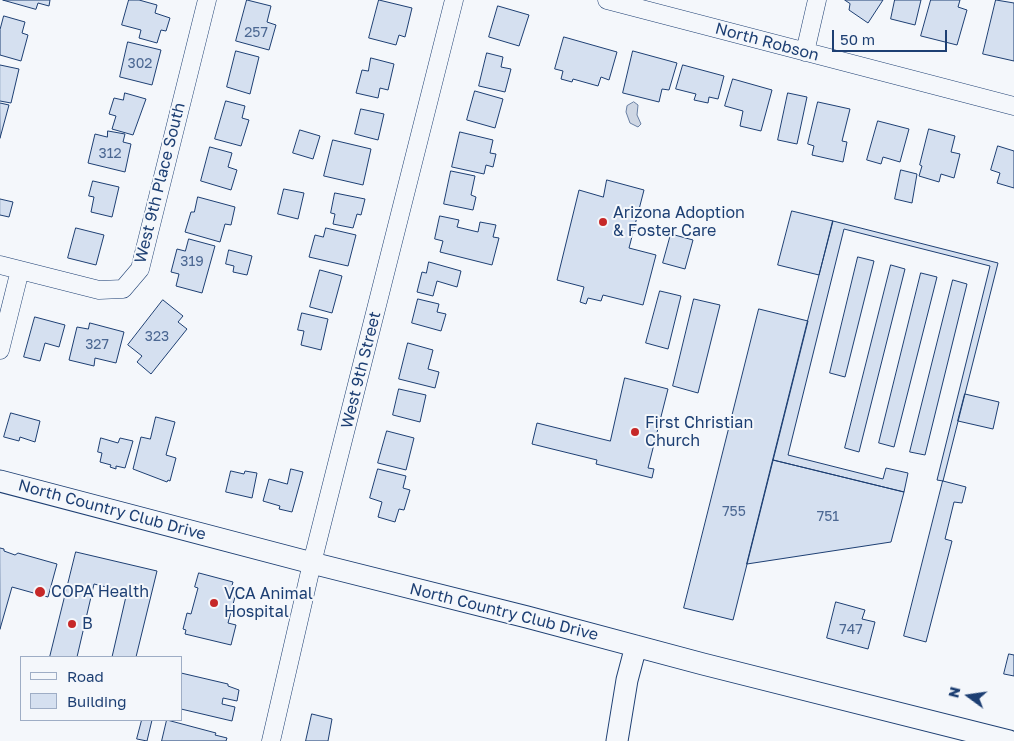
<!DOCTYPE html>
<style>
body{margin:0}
#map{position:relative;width:1014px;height:741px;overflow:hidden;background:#f4f7fb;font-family:"Golos Text",sans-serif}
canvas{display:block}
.legend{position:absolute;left:20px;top:656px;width:162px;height:65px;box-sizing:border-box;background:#f4f7fb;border:1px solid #9eadc5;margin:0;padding:6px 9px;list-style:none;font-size:15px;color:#1d3f73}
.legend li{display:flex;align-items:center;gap:10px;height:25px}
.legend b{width:25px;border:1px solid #9eadc5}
.north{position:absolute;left:944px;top:671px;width:50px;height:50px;-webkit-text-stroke:4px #f4f7fb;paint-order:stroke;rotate:284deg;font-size:14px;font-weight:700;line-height:20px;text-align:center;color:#1d3f73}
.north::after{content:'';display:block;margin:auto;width:18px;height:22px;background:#1d3f73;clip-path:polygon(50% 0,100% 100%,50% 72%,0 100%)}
.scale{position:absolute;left:832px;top:30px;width:115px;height:22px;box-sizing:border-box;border:2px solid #1d3f73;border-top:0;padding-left:6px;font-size:15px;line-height:18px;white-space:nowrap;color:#1d3f73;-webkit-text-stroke:4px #f4f7fb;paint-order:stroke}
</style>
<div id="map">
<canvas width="1014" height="741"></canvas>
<ul class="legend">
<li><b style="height:6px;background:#f4f7fb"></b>Road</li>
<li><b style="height:14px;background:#d5e0f0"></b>Building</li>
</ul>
<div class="north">N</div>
<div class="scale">50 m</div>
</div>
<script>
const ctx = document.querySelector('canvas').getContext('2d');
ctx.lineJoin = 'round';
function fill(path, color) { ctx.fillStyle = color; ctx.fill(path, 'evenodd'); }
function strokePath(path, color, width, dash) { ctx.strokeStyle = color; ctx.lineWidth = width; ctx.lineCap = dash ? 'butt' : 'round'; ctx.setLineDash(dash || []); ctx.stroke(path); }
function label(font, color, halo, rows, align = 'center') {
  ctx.font = font + ' "Golos Text",sans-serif'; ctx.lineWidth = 4; ctx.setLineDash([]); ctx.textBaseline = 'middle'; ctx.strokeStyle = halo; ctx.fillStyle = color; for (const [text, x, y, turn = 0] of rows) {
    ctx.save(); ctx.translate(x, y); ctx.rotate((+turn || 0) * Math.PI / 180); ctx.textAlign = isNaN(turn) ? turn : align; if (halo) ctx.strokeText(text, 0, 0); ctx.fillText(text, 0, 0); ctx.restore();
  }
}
const water = new Path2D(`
 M634,102L638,105L637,115L641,124L638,127L630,123L626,112L627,106Z`);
const building = new Path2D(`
 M3,0H50L49,6L38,3L36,9Z
 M129,0H139L157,5L155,13L170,18L166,31L161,30L157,43L139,38L141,30L122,25Z
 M247,0L271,6L267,22L276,25L269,50L236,41Z
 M379,0L412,8L405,37L399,35L396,45L369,38Z
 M845,0H883L868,23L849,10L850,4Z
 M895,0H921L915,25L891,19Z
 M931,0H960L958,7L967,10L957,45L921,36Z
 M996,0L1014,3V61L983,54Z
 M498,6L529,15L519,46L489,37Z
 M4,16L25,22L22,33L28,35L21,61L0,55V30Z
 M564,37L617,52L609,80L601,77L598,86L573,79L572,82L561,79L563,71L555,69Z
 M128,42L161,50L152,85L120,77Z
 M236,51L259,57L250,94L227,87Z
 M633,51L677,63L669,90L662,89L659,102L623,93Z
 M487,53L503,57L501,67L511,69L505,92L479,86Z
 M371,58L394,64L388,90L380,88L378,98L356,93L362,70L368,71Z
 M0,65L19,69L11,103L0,101Z
 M683,65L724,76L718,99L709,97L708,103L694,100L696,94L676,89Z
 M733,79L772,90L761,131L740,126L743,111L725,106Z
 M475,91L503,99L495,128L467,120Z
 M125,93L146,99L133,135L112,129L116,116L109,114L114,98L123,100Z
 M788,93L807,97L797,144L778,140Z
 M226,101L245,106L242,118L249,120L241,146L215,139Z
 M818,102L850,109L842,141L847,142L843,162L812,155L814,146L808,144Z
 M0,103L9,105L0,138Z
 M361,109L384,114L378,140L355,134Z
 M878,121L909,129L900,162L883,157L881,164L867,160Z
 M929,129L955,136L951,152L960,154L954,178L941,174L939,182L919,176L922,166L920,165Z
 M300,130L320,136L313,159L293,153Z
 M108,131L125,134L123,142L131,144L125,172L88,163L95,134L107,137Z
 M460,132L493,140L490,153L496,154L493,167L486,165L484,174L452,167Z
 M333,140L371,149L363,185L324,176Z
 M998,146L1014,151V188L997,183L1000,173L991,170Z
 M210,147L232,153L228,167L237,170L231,190L201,181Z
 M901,170L917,174L912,203L895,199Z
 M451,171L475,176L471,195L476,197L473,210L444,204Z
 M607,180L644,190L629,248L656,255L643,305L603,295L601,301L588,298L586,304L580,302L584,287L557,280L579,190L603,197Z
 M93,181L119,187L112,217L91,212L94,197L89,196Z
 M284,189L304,193L298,219L278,214Z
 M335,193L365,199L361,215L357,214L353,228L333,224L335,214L331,213Z
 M198,197L235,207L231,225L225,224L220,242L185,232L191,212H194Z
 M0,199L13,202L9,217L0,215Z
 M792,211L833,221L819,275L778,265Z
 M440,216L459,220L457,227L478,232L480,222L496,225L493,237L499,238L492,265L440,252L443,241L435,239Z
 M833,221L998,263L943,481L937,480L990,266L844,229L788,455L883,479L886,468L908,473L904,492L773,460Z
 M76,228L104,235L96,265L68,258Z
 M326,228L356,235L348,266L309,257L315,235L323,237Z
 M671,234L693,240L685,269L663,263Z
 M189,239L215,246L202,293L176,286L179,274L171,272L177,249L185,251Z
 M229,250L252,256L247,275L233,272L234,266L226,264Z
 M858,257L874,261L845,377L830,373Z
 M429,262L461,271L457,287L437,281L433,296L417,292L422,272L426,273Z
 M891,265L905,269L859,452L845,448Z
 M320,270L342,276L332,313L310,307Z
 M921,273L937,277L894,447L879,443Z
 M953,280L967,284L925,455L910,452Z
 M660,291L681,296L668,349L646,343Z
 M418,299L439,304L437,312L446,314L441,331L412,323Z
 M694,299L720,305L698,393L673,386Z
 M163,300L183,316L178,322L187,329L151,374L137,362L142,356L128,345Z
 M759,309L808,321L733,620L684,608Z
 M302,313L328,319L321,350L301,345L304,331L298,330Z
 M35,317L65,325L59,347L45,343L40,361L24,357Z
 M90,323L124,332L116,363L95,358L94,366L69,360L77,327L88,329Z
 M408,343L433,350L428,369L439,372L435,388L399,379Z
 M625,378L668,389L648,468L654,469L652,478L596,464L597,460L532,444L537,423L610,441Z
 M399,389L426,395L420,422L393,415Z
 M965,394L999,402L993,429L958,421Z
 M11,413L40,421L35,442L20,437L19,441L4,437Z
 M156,417L175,422L166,455L176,458L170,481L168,480L167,482L133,469L141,437L150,439Z
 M387,431L414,438L406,470L378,463Z
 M101,438L118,443L120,438L133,441L125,468L116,466V469L110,467L111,465L100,462L102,453L98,452Z
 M773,460L904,492L891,542L747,564Z
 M291,469L303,472L292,512L279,509L280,506L263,501L269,479L287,484Z
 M378,469L406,476L403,488L410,490L404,510L399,509L395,522L378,517L382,502L370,498Z
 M231,471L244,474L245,471L257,473L252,498L226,492Z
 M943,481L966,487L962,503L954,502L945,539L952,541L926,642L904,636Z
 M0,548L4,549V551L15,555L18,553L57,564L48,597L12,587L0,629Z
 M76,552L157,571L136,657H112L127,592L94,584L77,657H50Z
 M199,573L233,582L230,592L236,593L228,623L236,625L231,645L185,634L186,630L183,629L187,613L191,614L198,588L195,587Z
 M836,602L865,610L862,619L875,622L868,649L827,638Z
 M1009,654L1014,655V676L1004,674Z
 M181,673L228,684V686L239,690L237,701L223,698L222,704L235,707L232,721L181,709Z
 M312,714L332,719L328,741H306Z
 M142,720H152L147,741L137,739Z
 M167,720L216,733L215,735L227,738L226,741H162Z`);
const minor = new Path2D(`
 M607,0L1014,106
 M805,52L817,0
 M0,265L99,290L123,289L140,269L207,0
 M0,350L20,270
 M271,741L312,563L454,0`);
const major = new Path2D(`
 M0,481L312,563L527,617L703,664L1009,741
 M617,741L627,680L636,646`);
const markers = [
 [603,222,5,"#c62828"],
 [635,432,5,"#c62828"],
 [40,592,6,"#c62828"],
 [214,603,5,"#c62828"],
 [72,624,5,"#c62828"]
];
const numberNames = [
 ["257",256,33],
 ["302",140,64],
 ["312",110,154],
 ["319",192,262],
 ["323",157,337],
 ["327",97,345],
 ["755",734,512],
 ["751",828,517],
 ["747",851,630]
];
const streetNames = [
 ["North Robson",767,42,15],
 ["West 9th Place South",160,183,-76],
 ["West 9th Street",361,370,-76],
 ["North Country Club Drive",112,510,15],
 ["North Country Club Drive",504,612,14]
];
const poiNames = [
 ["Arizona Adoption",613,213],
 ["& Foster Care",613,231],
 ["First Christian",645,423],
 ["Church",645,441],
 ["COPA Health",51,592],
 ["VCA Animal",224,594],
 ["Hospital",224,612],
 ["B",82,624]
];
fill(water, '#cfd7e4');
strokePath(water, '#687fa3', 1);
fill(building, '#d5e0f0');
strokePath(building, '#1d3f73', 1);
strokePath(minor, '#1d3f73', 19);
strokePath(major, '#1d3f73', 23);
strokePath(minor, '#f4f7fb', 18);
strokePath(major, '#f4f7fb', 21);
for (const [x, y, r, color] of markers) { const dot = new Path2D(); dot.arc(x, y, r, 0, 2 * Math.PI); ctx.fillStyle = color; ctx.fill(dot); strokePath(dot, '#f4f7fb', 2); }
label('14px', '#4b6792', null, numberNames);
label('16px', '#1d3f73', '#f4f7fb', streetNames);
label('16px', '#1d3f73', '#f4f7fb', poiNames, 'left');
</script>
